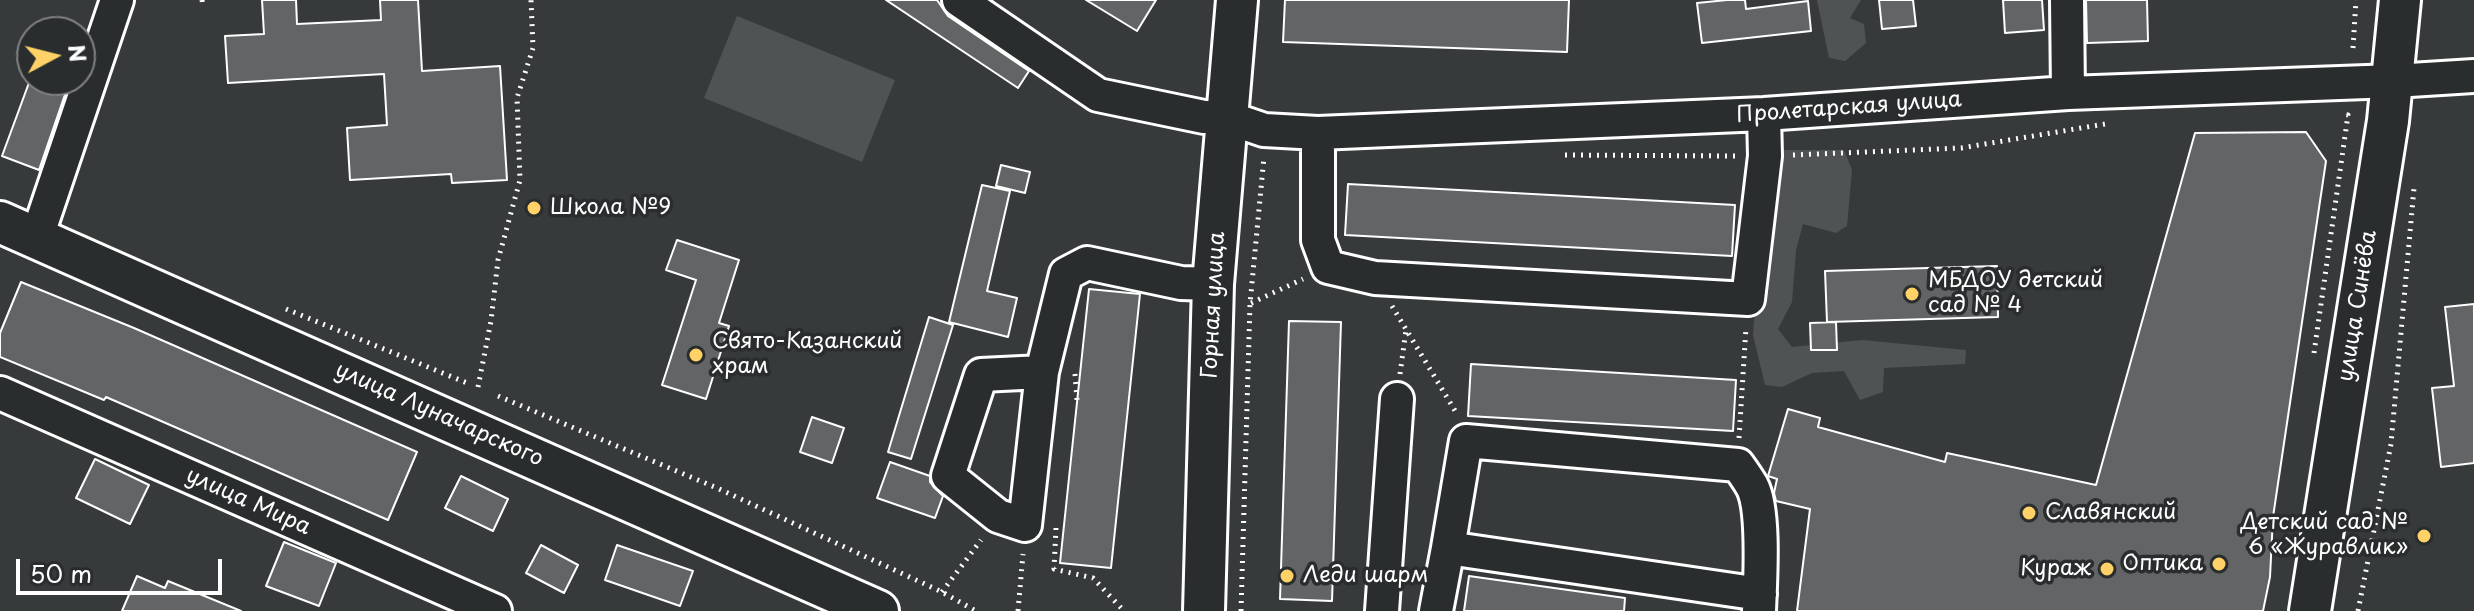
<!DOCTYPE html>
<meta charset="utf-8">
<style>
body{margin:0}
#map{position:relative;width:2474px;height:611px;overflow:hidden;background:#373a3b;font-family:"Playpen Sans",sans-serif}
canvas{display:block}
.north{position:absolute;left:16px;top:16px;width:80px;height:80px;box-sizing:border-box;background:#2a2d2e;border:2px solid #7f8182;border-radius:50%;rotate:83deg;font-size:22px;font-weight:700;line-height:32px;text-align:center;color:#fff}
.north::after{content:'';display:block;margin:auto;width:28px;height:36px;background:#ffd166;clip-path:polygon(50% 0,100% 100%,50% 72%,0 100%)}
.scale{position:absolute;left:16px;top:559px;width:206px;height:36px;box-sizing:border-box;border:4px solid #fff;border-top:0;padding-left:10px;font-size:24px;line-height:28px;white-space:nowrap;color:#fff;-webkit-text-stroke:6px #2a2d2e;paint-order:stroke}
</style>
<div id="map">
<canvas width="2474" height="611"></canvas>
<div class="north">N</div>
<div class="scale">50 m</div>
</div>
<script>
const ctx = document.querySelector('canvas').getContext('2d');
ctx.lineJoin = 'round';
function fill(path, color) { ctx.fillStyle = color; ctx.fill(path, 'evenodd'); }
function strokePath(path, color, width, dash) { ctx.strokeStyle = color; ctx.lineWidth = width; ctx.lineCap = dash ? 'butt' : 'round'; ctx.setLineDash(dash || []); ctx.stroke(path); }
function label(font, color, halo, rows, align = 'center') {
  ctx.font = font + ' "Playpen Sans",sans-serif'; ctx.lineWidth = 7; ctx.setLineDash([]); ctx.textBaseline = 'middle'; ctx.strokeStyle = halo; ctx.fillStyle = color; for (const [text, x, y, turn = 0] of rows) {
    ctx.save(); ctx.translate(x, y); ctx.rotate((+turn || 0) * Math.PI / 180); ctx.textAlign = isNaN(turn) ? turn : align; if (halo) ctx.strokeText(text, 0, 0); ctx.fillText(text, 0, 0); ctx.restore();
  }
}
const green = new Path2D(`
 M1817,0H1861L1850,18L1864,24L1866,43L1845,61L1829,58Z
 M737,16L895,80L862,162L704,98Z
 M1785,150H1844L1852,170L1847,226L1836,233L1803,224L1796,250L1792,302L1778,329L1792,347L1862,340L1966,350L1965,364L1884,368L1883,392L1860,400L1844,371L1812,373L1782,387L1765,385L1753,335L1766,161Z`);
const building = new Path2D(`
 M262,0H296L297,24L381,20L380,0H418L422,71L500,66L507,180L452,183L451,174L350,180L347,128L387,125L384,74L228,83L225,36L264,34Z
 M886,0H937L948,16L1029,71L1018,88Z
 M1086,0H1156L1137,31Z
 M1285,0H1569L1567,52L1283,42Z
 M1727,0H1745L1746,9L1808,1L1811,31L1702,43L1697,3Z
 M1879,0H1913L1916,26L1882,29Z
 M2003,0H2042L2044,30L2005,33Z
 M2086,0H2147L2148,41L2087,43Z
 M30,80H70L39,170L2,156Z
 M2306,132L2326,161L2273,517L2270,577L2263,611H1797L1810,509L1776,501L1774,493L1777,479L1768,476L1788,409L1820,418L1818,427L1945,462L1947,453L2096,485L2195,133Z
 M1001,165L1030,172L1025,193L996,186Z
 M1348,184L1735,205L1732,256L1345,235Z
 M982,185L1010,191L987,291L1017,298L1008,337L949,322Z
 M677,240L739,260L719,323L729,326L706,399L662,385L696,280L666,270Z
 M1997,266L1998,317L1827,322L1825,271Z
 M21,282L134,328L417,452L388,520L106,397L104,400L0,357V333Z
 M1089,289L1140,294L1111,568L1060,563Z
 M2474,304V463L2441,467L2432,388L2454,386L2445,307Z
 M929,317L953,325L911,459L888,452Z
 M1289,321L1341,322L1332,601L1280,599Z
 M1836,322L1837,350H1811L1810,323Z
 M1471,364L1736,380L1733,431L1468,416Z
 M812,417L844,428L832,463L800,452Z
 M95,459L149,485L130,524L76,498Z
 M890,462L930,476V482L943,496L935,518L877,498Z
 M461,476L508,499L493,531L445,508Z
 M284,542L336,563L319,606L266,586Z
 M541,545L578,565L564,593L526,573Z
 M617,545L693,571L680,606L605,580Z
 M137,576L165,588L168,581L241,611H122Z
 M1469,576L1625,598L1624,611H1464Z`);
const path = new Path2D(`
 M202,0L203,7
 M2353,48L2356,0
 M1565,155L1735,156
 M1793,155L1961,148L2105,124
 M1251,303L1303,279
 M1392,306L1457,414
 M286,309L467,383
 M2314,353L2348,115L2342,114
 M1075,374L1077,400
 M1400,374L1406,330
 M478,387L491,321L498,260L520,180L517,98L533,48L531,0
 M498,396L717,488L942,592L976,611
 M1739,438L1746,328
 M1056,528L1054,569L1093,578L1124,611
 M942,592L981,540
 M1018,611L1023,554
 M1241,611L1250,304L1264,157
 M2358,611L2391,444L2414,188`);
const minor = new Path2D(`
 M959,0L1098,95L1204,117H1226L1264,130L1318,133L1764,114L2068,93L2394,81L2474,76
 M2067,0L2068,93
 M1318,133V240L1328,267L1375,278L1748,299L1765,156L1764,114
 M37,237L117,0
 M1042,372L981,375L948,476L998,516L1025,525L1042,372L1066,274L1087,263L1181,283L1213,284
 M0,393L495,611
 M1382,611L1397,399
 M1436,611L1448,548
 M1759,611C1760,583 1765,510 1752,486C1748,479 1743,472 1738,465L1466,441L1448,548L1760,594`);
const major = new Path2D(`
 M0,222L878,611
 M1204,611L1213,284L1237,0
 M2310,611L2388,121L2400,0`);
const markers = [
 [534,208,8,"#ffd166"],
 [1912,294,8,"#ffd166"],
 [696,355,8,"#ffd166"],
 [2029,513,8,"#ffd166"],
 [2424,536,8,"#ffd166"],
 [2219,564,8,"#ffd166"],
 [2107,569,8,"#ffd166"],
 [1287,576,8,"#ffd166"]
];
const streetNames = [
 ["Пролетарская улица",1849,108,-4],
 ["Горная улица",1214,305,-87],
 ["улица Синёва",2358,306,-81],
 ["улица Луначарского",439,415,24],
 ["улица Мира",248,502,24]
];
const poiNames = [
 ["Школа №9",550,208],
 ["МБДОУ детский",1928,281],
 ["сад № 4",1928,306],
 ["Свято-Казанский",712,342],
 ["храм",712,367],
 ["Славянский",2045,513],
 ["Детский сад №",2408,523,"right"],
 ["6 «Журавлик»",2408,548,"right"],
 ["Оптика",2203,564,"right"],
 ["Кураж",2091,569,"right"],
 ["Леди шарм",1303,576]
];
fill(green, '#505354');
fill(building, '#636465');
strokePath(building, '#fff', 2);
strokePath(minor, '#fff', 38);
strokePath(major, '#fff', 46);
strokePath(path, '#fff', 5, [2, 6]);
strokePath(minor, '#2a2d2e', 32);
strokePath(major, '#2a2d2e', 40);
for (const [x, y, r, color] of markers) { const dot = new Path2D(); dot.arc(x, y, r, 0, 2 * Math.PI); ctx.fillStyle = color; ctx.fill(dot); strokePath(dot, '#2a2d2e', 3); }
label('22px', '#fff', '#2a2d2e', streetNames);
label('22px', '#fff', '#2a2d2e', poiNames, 'left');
</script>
